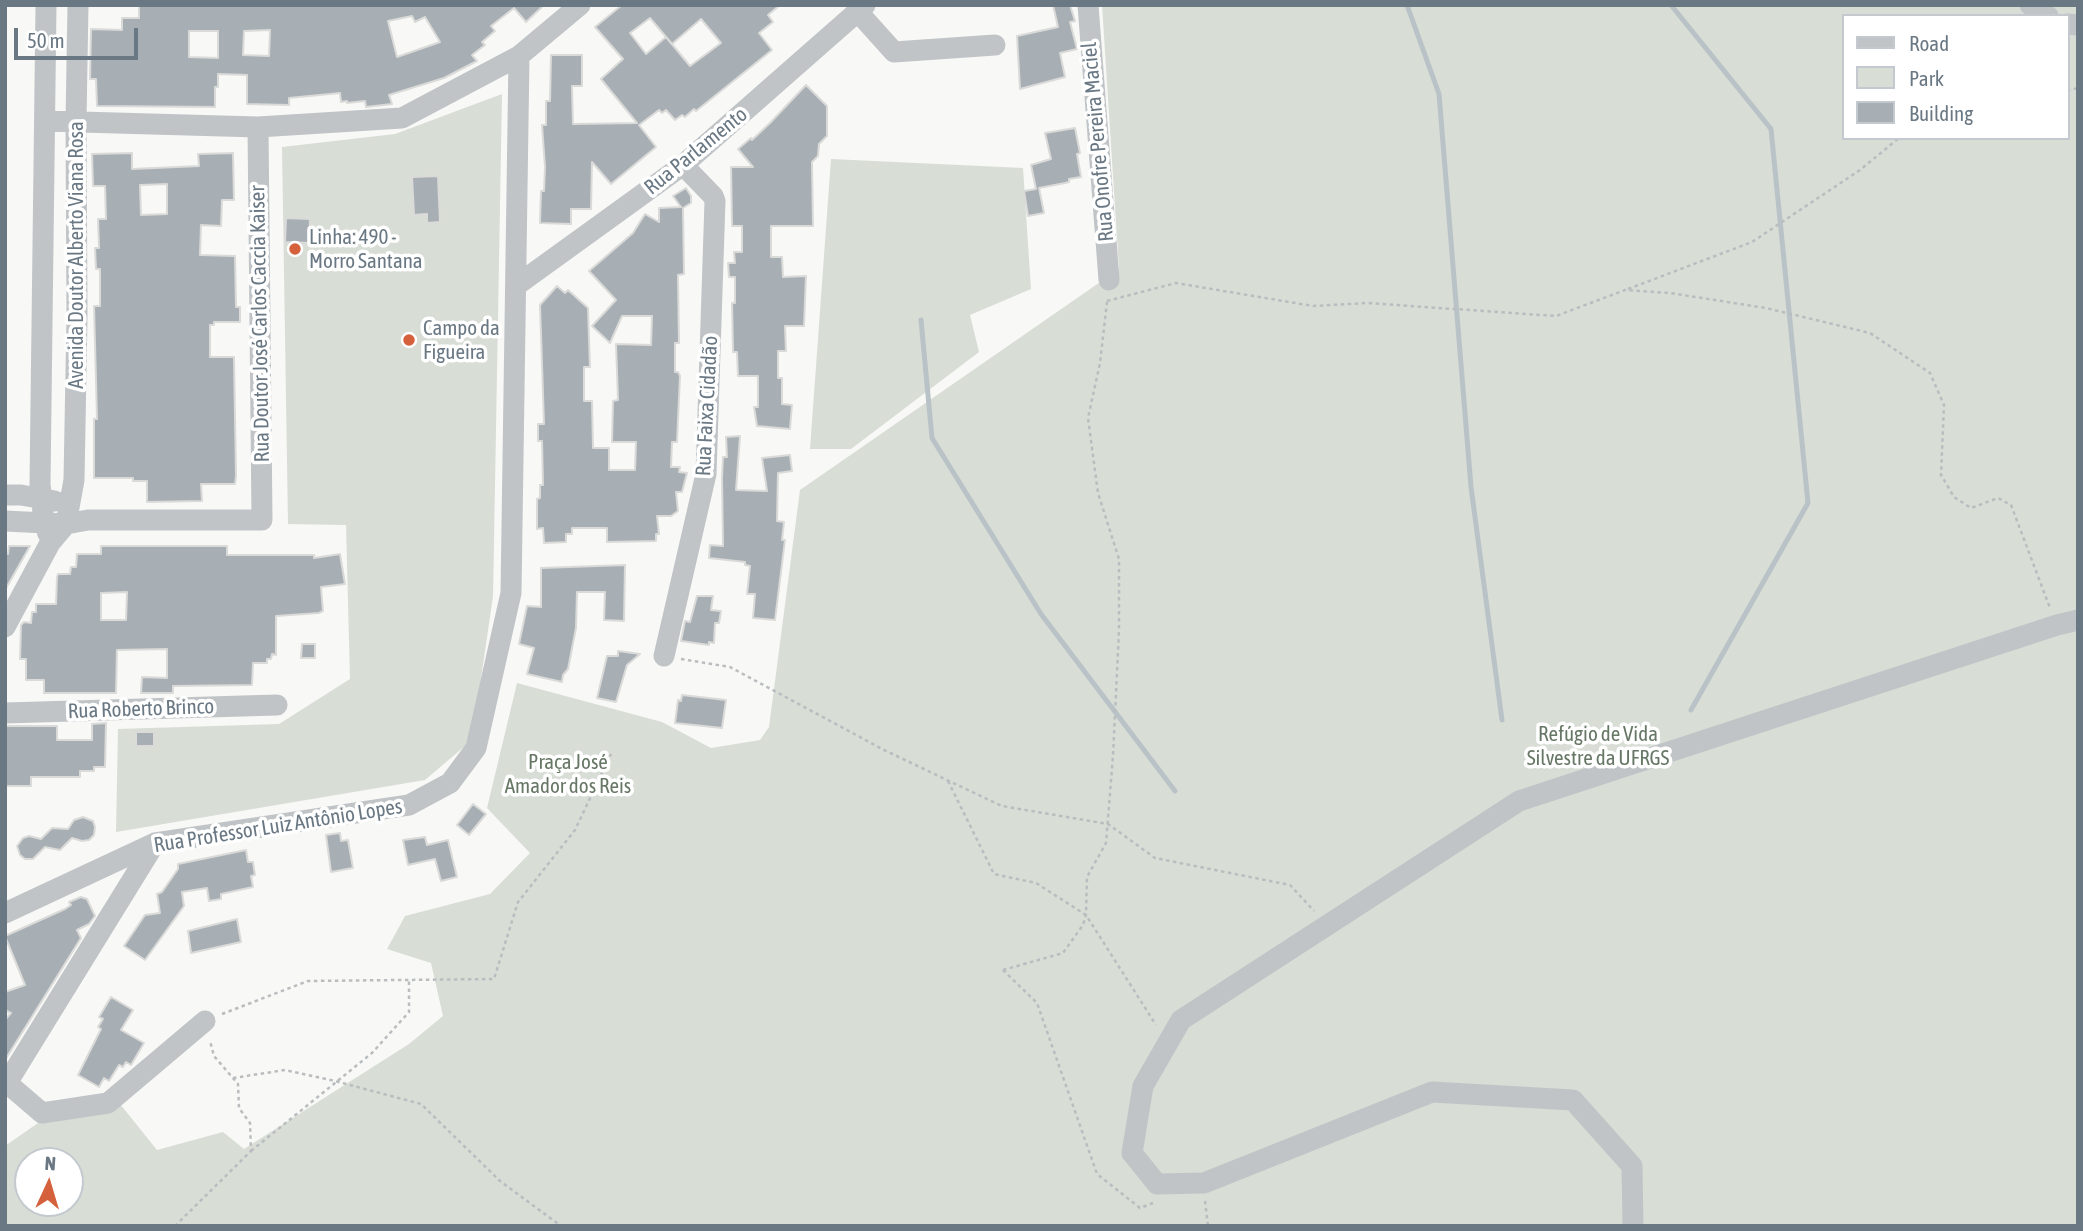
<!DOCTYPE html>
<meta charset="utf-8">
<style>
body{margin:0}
#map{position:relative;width:2083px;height:1231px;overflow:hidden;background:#f8f8f6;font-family:"Asap Condensed",sans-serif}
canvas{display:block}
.frame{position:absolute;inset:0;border:7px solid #6a7884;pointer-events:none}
.legend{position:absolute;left:1842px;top:14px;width:228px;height:126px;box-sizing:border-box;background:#fff;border:2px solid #c3c9ce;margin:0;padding:9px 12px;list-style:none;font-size:21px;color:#6a7884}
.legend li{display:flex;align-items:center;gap:14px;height:35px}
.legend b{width:35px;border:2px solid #c3c9ce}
.north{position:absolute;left:14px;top:1147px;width:70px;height:70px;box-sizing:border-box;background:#fff;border:2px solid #c3c9ce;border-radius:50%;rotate:4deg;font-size:19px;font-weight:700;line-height:28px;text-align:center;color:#6a7884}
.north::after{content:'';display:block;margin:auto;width:24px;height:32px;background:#d4613b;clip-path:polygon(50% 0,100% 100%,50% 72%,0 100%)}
.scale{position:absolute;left:14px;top:28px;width:124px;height:32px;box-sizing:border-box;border:4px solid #6a7884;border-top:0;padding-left:9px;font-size:21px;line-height:24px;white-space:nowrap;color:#6a7884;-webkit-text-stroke:5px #fff;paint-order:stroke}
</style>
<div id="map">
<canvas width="2083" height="1231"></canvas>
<div class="frame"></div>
<ul class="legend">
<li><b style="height:9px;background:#c0c4c7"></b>Road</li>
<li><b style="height:19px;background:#d8ddd6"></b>Park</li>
<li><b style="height:19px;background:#a8afb4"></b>Building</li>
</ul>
<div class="north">N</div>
<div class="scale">50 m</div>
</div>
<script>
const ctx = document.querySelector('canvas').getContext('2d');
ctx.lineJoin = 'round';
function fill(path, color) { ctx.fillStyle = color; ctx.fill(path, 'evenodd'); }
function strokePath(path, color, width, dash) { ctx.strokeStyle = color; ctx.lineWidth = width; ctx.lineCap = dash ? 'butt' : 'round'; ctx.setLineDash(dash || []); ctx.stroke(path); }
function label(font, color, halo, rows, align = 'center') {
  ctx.font = font + ' "Asap Condensed",sans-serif'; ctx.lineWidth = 7; ctx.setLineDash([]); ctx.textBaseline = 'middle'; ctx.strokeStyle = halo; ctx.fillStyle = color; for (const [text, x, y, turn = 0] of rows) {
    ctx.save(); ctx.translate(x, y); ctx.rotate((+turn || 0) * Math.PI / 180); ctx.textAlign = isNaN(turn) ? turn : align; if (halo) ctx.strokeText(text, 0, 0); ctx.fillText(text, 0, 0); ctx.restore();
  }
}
const green = new Path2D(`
 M1102,5H2078V1226H5V1146L38,1123L120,1104L157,1150L223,1132L244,1149L409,1044L443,1016L431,963L387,949L405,916L490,894L530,853L487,808L517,683L662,722L711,748L760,740L769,727L800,490L1119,269ZM1843,16H2067V138H1843ZM28,1161H70V1203H28Z
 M502,94L493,596L472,740L425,780L116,832L118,729L279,724L350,679L346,525L288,524L282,147L395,134Z
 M831,159L1023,168L1031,289L970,315L979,352L851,449H810Z`);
const stream = new Path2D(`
 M1407,5L1439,94L1471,487L1502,720
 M1671,5L1771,129L1808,503L1691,710
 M921,320L932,438L1041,614L1175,791`);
const building = new Path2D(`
 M139,5H544L526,22L514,8L491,26L495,31L482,42L485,45L472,55L477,61L444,78L389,95L392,104L366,107L365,101L347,103V101L341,102L340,93L289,98V105L247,104V75L218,74V87H215V107L97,106L96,79H90L91,29L122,30V18H139ZM412,16L415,22L425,17L440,42L397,57L388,21ZM270,30L269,56L243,55L244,31ZM189,31H218V58L189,57Z
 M622,5H780L768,15L773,22L759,33L772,50L696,111L694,109L685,117L682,115L675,120L666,110L662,113L659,110L639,125L656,147L611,184L592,162L591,209H571V224L540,223L541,191H544L545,167L542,125H546V101H550L551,55H582V86H572L573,124L637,123L601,79L623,59L595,27ZM650,18L672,44L701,19L721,43L690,66L666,37L646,54L630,33Z
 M1053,5H1070L1075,21L1070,22L1077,49L1060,53L1065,77L1020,89L1017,36L1058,27Z
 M806,85L827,106V136L819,144L818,156L812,162L813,226H771V257H782L783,277L806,276L804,326H785L786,351H778V378H782V404L792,405L790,429L757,426L754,407H758V376H738L737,352H733L732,303H735V277H729L728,263H735L734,252H742V226H732L731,167H753L738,149L751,138L752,140L770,123Z
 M1075,128L1080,153L1077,154L1081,177L1069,179V182L1065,183L1039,188L1044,213L1028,216L1024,191L1036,189L1031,165L1051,159L1045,133Z
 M132,153V169L199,166L198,154L233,153L234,200H222L221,226L201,225L200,255L235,256L236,307H240V322H214V325H210V357H234L236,476L235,484H201L202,501L147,502V481H133V478H94V419H97L94,306H100V269H96L95,248H99L98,219H106L105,186H93L92,154ZM167,184V214L141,215L140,185Z
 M438,176L440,222L427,223V214L414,215L412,177Z
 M686,188L691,196V203L683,208L684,274L678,275L679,343H675V372H678L680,376L677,442H672L671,467H680L679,472L687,473L682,492H676L678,511L671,516H657L659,534H656V541L607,542V528H572V534H566V542L544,543L543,528L537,529V499L540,498V485H543L542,441H538V424H544L540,305L557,286L565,293L568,290L588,308L590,367H584V401H592L593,448H609V470H635L636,442H612L613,401L618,400L616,344L651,345L652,316H622L610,343L592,326L616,300L589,271L633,233L645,214L659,222V208L681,207L673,196Z
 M286,218L310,219L309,243L285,242Z
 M740,436L736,490L767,491L762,458L790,455L792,471L778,473L777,521L784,522L782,540H785L775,620L753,618L755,594H747L750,566L745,565V562L709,558L710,545L723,546L722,478L723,457H727L726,437Z
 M9,546H30L5,590V553L8,554Z
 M101,546H227V555H314V558L340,554L345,584L321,587L323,611L319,613L276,616V655L272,654L271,659H267V663H253L252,685L173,686V693H141L142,677L167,678V649L117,650L116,693H44V680H26V659H20L21,625L24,622L31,623L32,612H36V604H56L57,577L58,574H70L71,567H76L77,554H101ZM127,592L126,620H101V593Z
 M625,565L624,621L604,620L605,592H577L576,628L568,669L563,675L562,682L527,674L534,648L519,644L527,606L541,607V568Z
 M697,596H713L711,610L721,611L719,623H715L714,643L709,642V645L681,641L685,621L690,622Z
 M302,644H315V658H301Z
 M618,651L640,654L627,665L616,702L597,698L607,656H618Z
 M682,695L726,700L722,728L675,723L678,700L681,701Z
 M106,723L105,767H94V771H80V777H31V786H5V726H57V740H92V724Z
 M136,732H154V746H136Z
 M473,804L486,814L469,835L457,825Z
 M83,817L93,821L95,827L94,835L89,840L82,841L72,838L60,850L45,847L33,859H25L20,855L17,846L23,838L29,836L41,839L52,828L68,829L74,820Z
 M340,833L341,841L348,840L353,868L331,872L326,835Z
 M425,837L427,845L448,840L457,877L441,881L435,859L408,865L403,840Z
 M246,850L248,862H253L255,875L251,876L253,887L221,894V899L209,901L207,888L182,892L184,906L145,960L124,946L145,915L160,913L157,894L162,892L178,869V864Z
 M81,897L87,899L95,916L89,924L77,930L81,938L5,1060V1020L11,1013L5,1010V992L25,985L5,936L65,909L71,905L69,902Z
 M237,919L241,942L191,953L188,931Z
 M111,997L133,1010L121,1030L144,1043L131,1065L126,1062L123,1067L119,1065L109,1081L104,1078L99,1087L78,1075L101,1029L98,1027L103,1019L99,1017Z`);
const path = new Path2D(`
 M2067,91L2078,88
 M1628,289L1752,242L1860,170L1899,138
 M1107,301L1176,283L1313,306L1367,303L1556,316L1625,290L1670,293L1766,308L1870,333L1930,373L1944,405L1941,475L1954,497L1971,508L1998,498L2011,505L2050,608
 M681,659L730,667L884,750L1002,806L1108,824L1155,858L1290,885L1314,911
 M948,781L994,874L1036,883L1086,915L1156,1025
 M1003,970L1063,953L1083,925L1086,915L1087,877L1106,843L1113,756L1119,630V559L1098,493L1088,418L1100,363L1107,302
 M1003,970L1037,1003L1097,1174L1140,1208L1153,1203
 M222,1014L308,981L494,979L518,902L575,830L611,754
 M233,1078L285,1070L335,1081L421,1104L500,1181L561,1226
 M251,1151L372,1053L409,1012V981
 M1205,1201L1208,1226
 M175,1226L251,1151L250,1123L239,1108L238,1084L214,1056L210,1041`);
const minor = new Path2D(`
 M46,5L40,484L44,522L48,534
 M1088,5L1109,280
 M2030,5L2048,16
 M858,12L894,52L995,45
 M2067,24L2078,25
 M45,121L258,127L402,118L519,56L580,5
 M517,285L683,165L865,5
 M5,495H21L55,501
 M5,521L66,524L88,520H262L258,127
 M5,627L50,543L66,524L74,480L77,317L76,121L78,5
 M664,656L706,474L715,201L713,196L683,165
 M5,713L277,705
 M155,843L7,1083L42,1113L108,1103L205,1021
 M5,913L155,843L409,805L450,783L476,748L511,593L519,56
 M1633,1226L1632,1166L1573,1100L1432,1092L1204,1183L1157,1184L1132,1153L1143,1086L1181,1020L1519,801L2057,625L2078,620`);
const markers = [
 [295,249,7,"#d4613b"],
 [409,340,7,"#d4613b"]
];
const streetNames = [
 ["Rua Onofre Pereira Maciel",1098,142,-95],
 ["Rua Parlamento",696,151,-39],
 ["Avenida Doutor Alberto Viana Rosa",76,255,-90],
 ["Rua Doutor José Carlos Caccia Kaiser",260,324,-91],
 ["Rua Faixa Cidadão",707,406,-87],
 ["Rua Roberto Brinco",141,709,-2],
 ["Rua Professor Luiz Antônio Lopes",278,826,-9]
];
const poiNames = [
 ["Linha: 490 -",309,237],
 ["Morro Santana",309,261],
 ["Campo da",423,328],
 ["Figueira",423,352]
];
const parkNames = [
 ["Refúgio de Vida",1598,734],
 ["Silvestre da UFRGS",1598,758],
 ["Praça José",568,762],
 ["Amador dos Reis",568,786]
];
fill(green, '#d8ddd6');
strokePath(stream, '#b9c3c7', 5);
fill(building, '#a8afb4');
strokePath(building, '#dadad9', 2);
strokePath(path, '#babdbf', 2.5, [3.5, 3.5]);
strokePath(minor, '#c0c4c7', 21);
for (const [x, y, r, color] of markers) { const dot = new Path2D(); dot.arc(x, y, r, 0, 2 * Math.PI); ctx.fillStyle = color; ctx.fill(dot); strokePath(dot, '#fff', 2.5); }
label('21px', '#6a7884', '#fff', streetNames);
label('21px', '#6a7884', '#fff', poiNames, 'left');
label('21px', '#677765', '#fff', parkNames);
</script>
